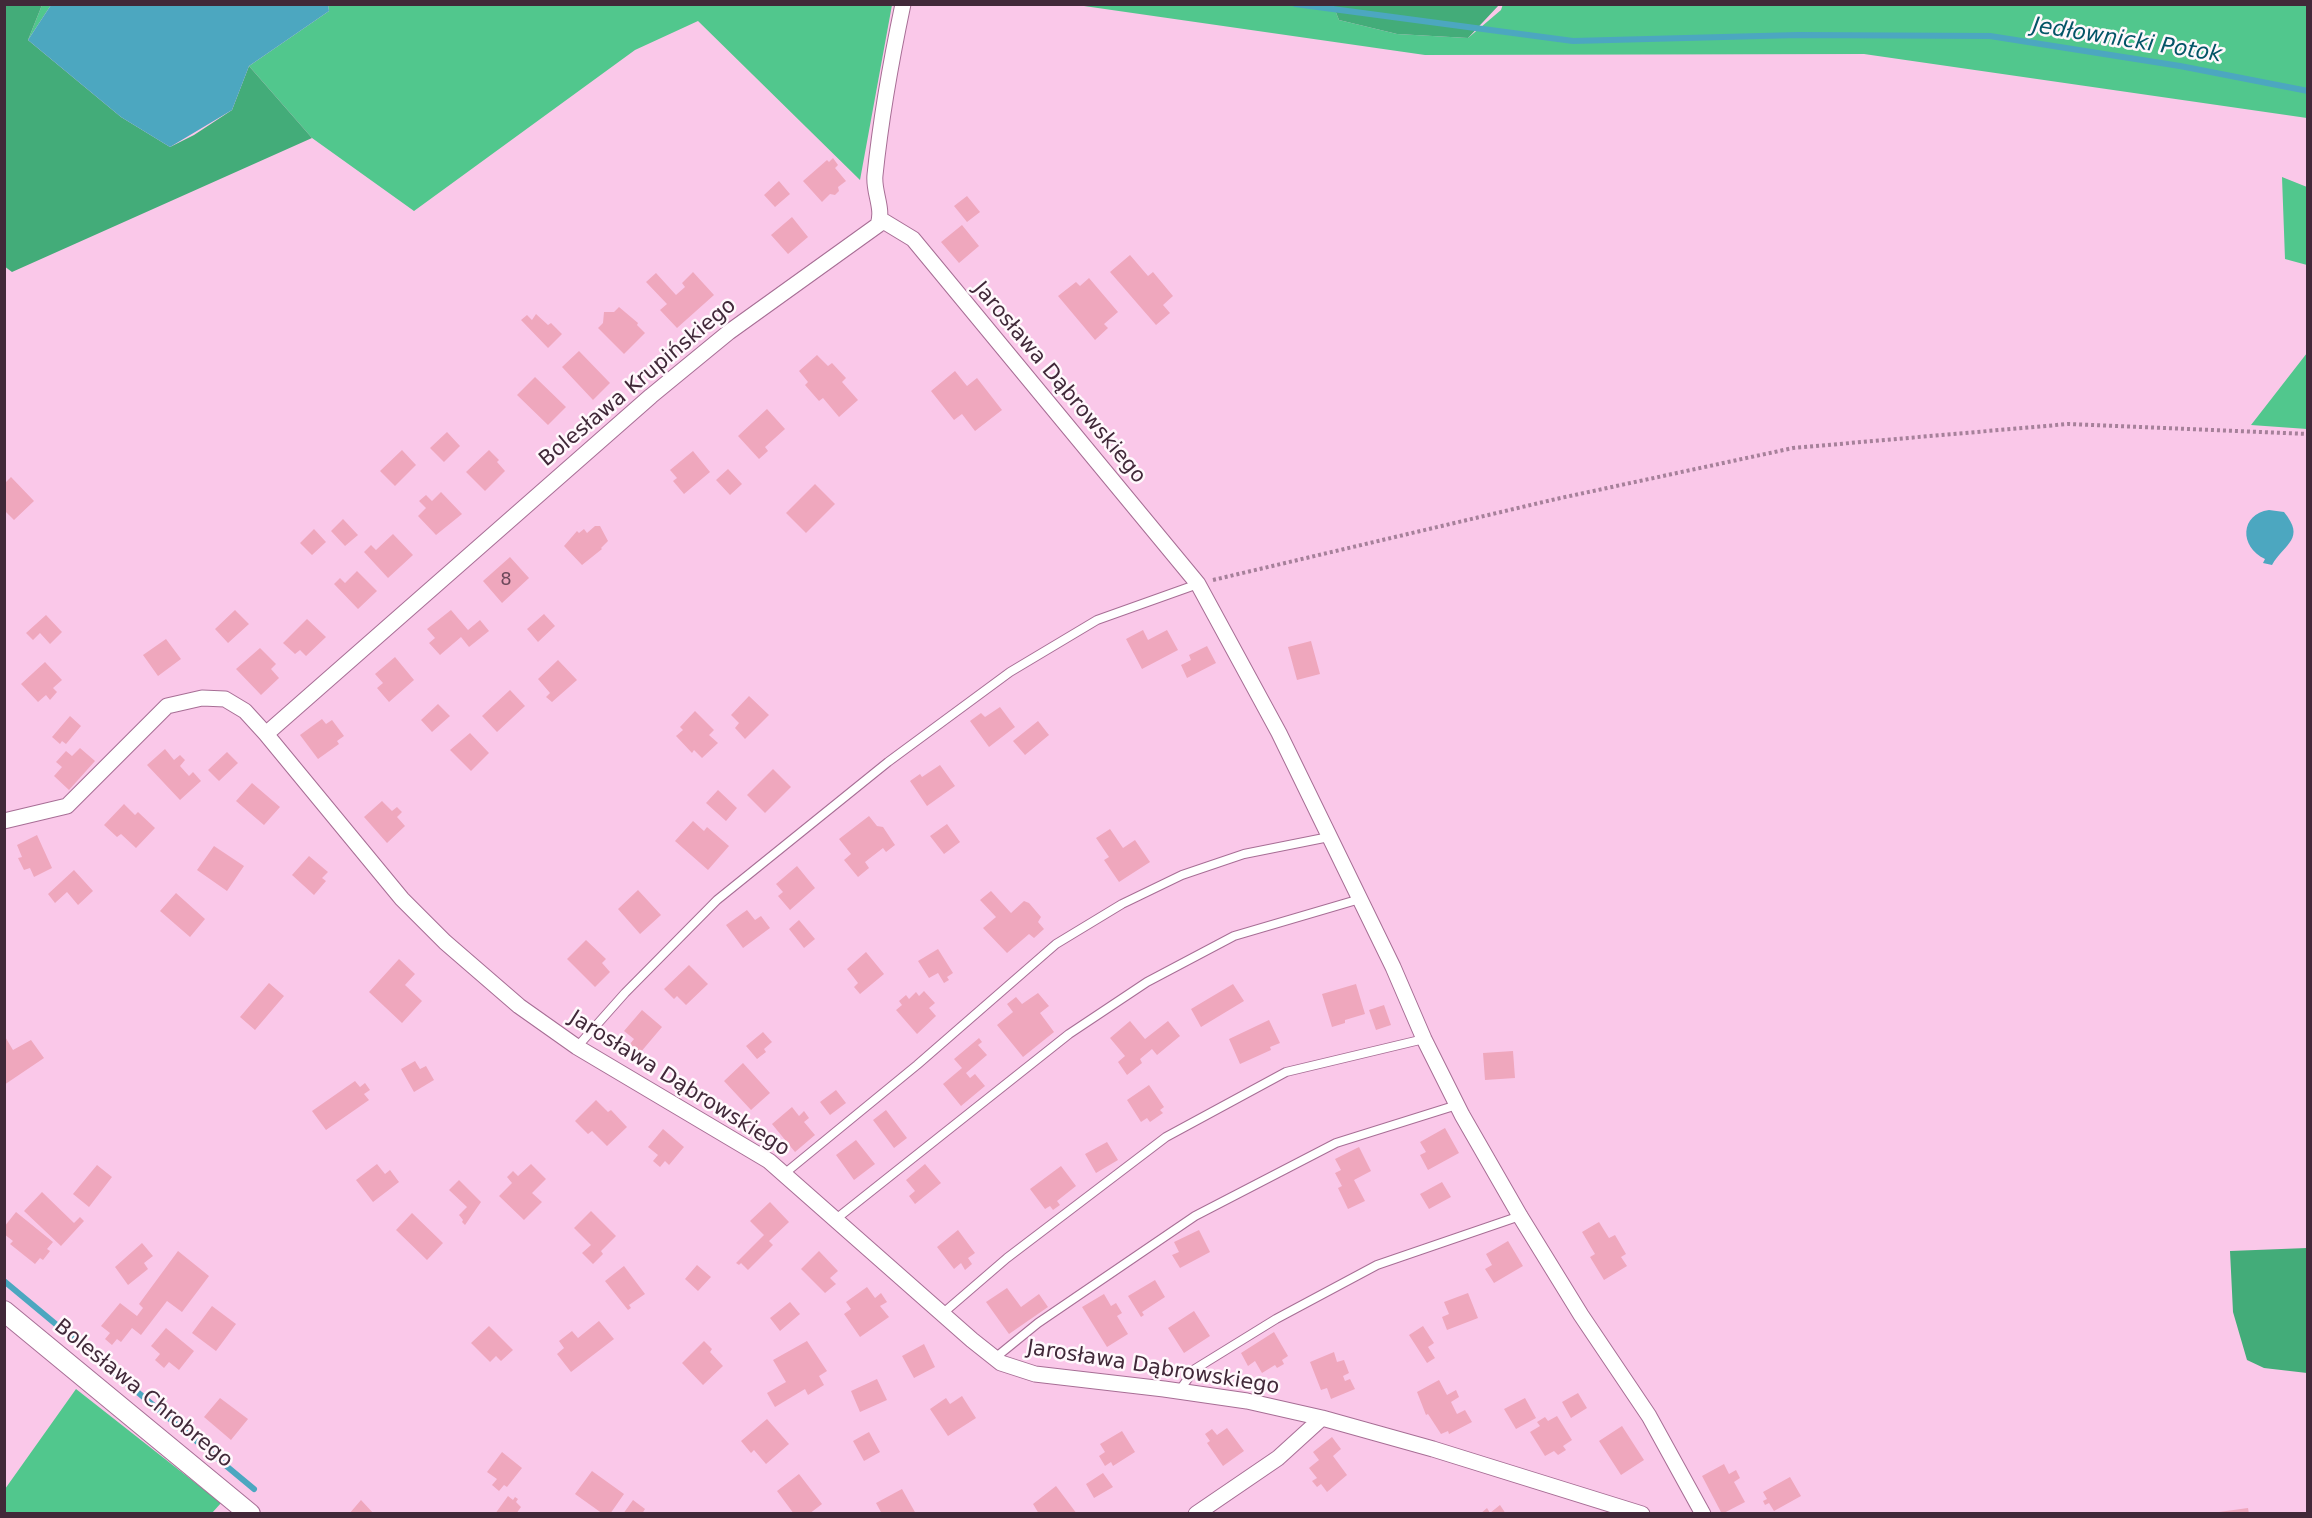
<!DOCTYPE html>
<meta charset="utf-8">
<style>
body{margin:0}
#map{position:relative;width:2312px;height:1518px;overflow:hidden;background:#fac8e9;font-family:"DejaVu Sans",sans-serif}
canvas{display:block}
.frame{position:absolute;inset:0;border:6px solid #412939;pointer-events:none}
</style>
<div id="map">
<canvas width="2312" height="1518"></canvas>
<div class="frame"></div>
</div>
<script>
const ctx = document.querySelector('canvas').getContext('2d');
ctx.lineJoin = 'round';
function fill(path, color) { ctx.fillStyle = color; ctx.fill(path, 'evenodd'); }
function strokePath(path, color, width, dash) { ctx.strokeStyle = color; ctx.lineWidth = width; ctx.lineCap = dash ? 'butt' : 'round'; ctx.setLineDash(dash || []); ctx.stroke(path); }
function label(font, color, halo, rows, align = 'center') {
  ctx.font = font + ' "DejaVu Sans",sans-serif'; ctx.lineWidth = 5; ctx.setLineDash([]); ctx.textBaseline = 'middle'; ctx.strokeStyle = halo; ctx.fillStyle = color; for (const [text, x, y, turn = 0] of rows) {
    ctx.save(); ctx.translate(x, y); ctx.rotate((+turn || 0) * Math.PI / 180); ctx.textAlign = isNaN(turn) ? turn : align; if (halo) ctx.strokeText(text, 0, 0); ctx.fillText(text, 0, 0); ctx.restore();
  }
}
const green = new Path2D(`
 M1503,4L2307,5V118L1864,54L1425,55L1077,5H1333L1339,20L1397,34L1468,38L1501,10Z
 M42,5H51L28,40Z
 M328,5H892L860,180L698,21L635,50L414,211L312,138L249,66L329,11Z
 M2282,177L2307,187V265L2285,259Z
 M2307,353V429L2251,425Z
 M76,1389L221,1503L212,1513H5V1489Z`);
const forest = new Path2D(`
 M4,5H42L28,40L121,117L170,147L194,135L232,110L249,66L312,138L12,272L4,266Z
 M1333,5V4L1499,5L1468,38L1397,34L1339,20Z
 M2307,1248V1373L2264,1368L2247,1360L2233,1312L2230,1251Z`);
const water = new Path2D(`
 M328,5L329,11L249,66L232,110L170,147L121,117L28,40L51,5Z
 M2269,510L2284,512C2306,539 2285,543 2272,565L2263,563L2265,559C2239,547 2240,514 2269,510Z`);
const stream = new Path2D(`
 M1295,4L1573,41L1798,35L1990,36L2180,66L2308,91
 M4,1281L254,1489`);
const building = new Path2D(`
 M833,158L838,165L835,168L846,181L838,187L839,191L835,195L830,194L822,202L803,181L827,160L829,162Z
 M779,181L790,194L775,207L764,195Z
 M967,196L980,212L967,222L954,206Z
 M792,217L808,237L788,254L771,235Z
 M962,225L979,246L959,263L941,242Z
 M1130,255L1148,276L1153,272L1173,296L1163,305L1170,313L1156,325L1110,272Z
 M693,272L714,295L677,328L660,310L667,304L646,282L656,273L676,295L685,287L682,283Z
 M1089,278L1118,312L1104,324L1108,328L1095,340L1058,296L1076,282L1080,286Z
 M619,307L638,323L637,325L645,333L624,354L598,328L603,323L604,312H614Z
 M536,314L548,325L551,323L562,334L548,348L521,320L527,315L532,320Z
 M579,351L610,383L593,400L562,367Z
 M817,355L828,366L832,363L846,378L842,382L858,400L839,417L823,398L819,401L805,385L808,382L799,371Z
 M955,371L967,386L977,378L1002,410L975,431L962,414L954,420L931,391Z
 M535,377L566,407L548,425L517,395Z
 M767,409L785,429L765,447L768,451L759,459L738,436Z
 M447,432L460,446L444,462L430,448Z
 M402,450L416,465L395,486L380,471Z
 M489,450L499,460L497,462L505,471L485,491L466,472Z
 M693,451L710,472L684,494L673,481L677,478L670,470Z
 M728,469L742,484L730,495L716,480Z
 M11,477L34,501L14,520L4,510V484Z
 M815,484L835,504L806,533L786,513Z
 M441,492L462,514L436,535L418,516L426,508L419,501L426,495L432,501Z
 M343,519L358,535L345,546L331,531Z
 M595,526H600L608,541L601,548L602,549L582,565L564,546L577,531L579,533L584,529L587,533Z
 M314,529L326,542L312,555L300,543Z
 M393,534L413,555L388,578L364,552L371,545L376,550Z
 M510,557L529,578L502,603L483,581Z
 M357,571L377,591L358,609L334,584L340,578L345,583Z
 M235,610L249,624L228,643L215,629Z
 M451,610L468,630L480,620L489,631L469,647L461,637L440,655L429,643L435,638L427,629Z
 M544,614L555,626L538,642L527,629Z
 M46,615L62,632L50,644L40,633L33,640L26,633Z
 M307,619L326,637L306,656L300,650L295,654L283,643Z
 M1143,630L1148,640L1167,630L1178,650L1142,669L1126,639Z
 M166,639L181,659L158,676L143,655Z
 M1311,641L1320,674L1297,680L1288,647Z
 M1207,646L1216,663L1187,678L1181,665L1191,660L1189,655Z
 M260,648L276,664L271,669L279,678L261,695L236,669Z
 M395,657L414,680L389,702L377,688L383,683L375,674Z
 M558,660L577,680L552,702L546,697L550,693L538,679Z
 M45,662L62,680L53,688L57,692L50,700L46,695L38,702L21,684Z
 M510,690L525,706L497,732L482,716Z
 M749,696L769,715L745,739L735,728L739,723L731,715Z
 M438,704L450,716L432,732L421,720Z
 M1000,707L1015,727L989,747L970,721L981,713L985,717Z
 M695,711L714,730L709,735L718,743L702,758L694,750L692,753L676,736L683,730L680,727Z
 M70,716L81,726L66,744L62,741L60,744L52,737Z
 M322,719L326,724L332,720L344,736L337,741L339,744L318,759L300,735Z
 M1038,721L1049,735L1025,755L1013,741Z
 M470,733L489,753L471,771L450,750Z
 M80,748L95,761L69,790L54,776L62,767L56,762L66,751L72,756Z
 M165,749L174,760L180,755L185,760L180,766L189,776L193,772L201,781L180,800L147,765Z
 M227,752L238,763L219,781L208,770Z
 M940,765L955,786L927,806L910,781L920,774L922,777Z
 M773,769L791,787L765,813L747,795Z
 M252,783L280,807L264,825L236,801Z
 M718,790L737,808L726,821L706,803Z
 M382,801L392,811L397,807L402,812L397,817L405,826L387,843L364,817Z
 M124,804L135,815L138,812L155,828L136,848L121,834L117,837L104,825Z
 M869,816L877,826L883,827L895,845L886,852L883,848L865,862L869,868L858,877L844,860L851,854L839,839Z
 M693,821L704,831L707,827L729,846L708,870L675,841Z
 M947,824L960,842L944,854L930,836Z
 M1110,829L1123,848L1135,840L1150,862L1119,882L1104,860L1109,857L1096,838Z
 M37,835L52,868L34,877L30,868L24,870L18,858L22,857L17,845Z
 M214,846L244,866L227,891L197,870Z
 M309,856L328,872L322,878L326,881L314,895L292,875Z
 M797,866L815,888L790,910L778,896L783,892L776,884Z
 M74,870L93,891L78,905L67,892L55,903L48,894Z
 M638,890L661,915L640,934L618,909Z
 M991,891L1011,913L1024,901L1029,903L1041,917L1038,922L1044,929L1034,938L1029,934L1007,953L983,928L996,917L980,900Z
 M176,893L205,919L190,937L160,911Z
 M747,910L755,920L761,916L770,928L743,948L726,925Z
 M799,920L815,939L804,948L789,929Z
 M586,940L606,959L602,963L610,972L595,987L567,959Z
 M938,949L953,973L947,977L949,980L944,983L938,973L929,978L918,961Z
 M866,952L884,974L860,994L854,987L858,983L847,969Z
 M399,959L415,974L405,985L422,1001L402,1023L369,992Z
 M689,965L708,984L686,1005L677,996L674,999L664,989Z
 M269,983L284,996L255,1030L240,1017Z
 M1233,984L1244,1001L1201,1027L1191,1009Z
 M1356,984L1365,1014L1345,1020V1023L1332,1027L1322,994Z
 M924,991L935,1003L929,1008L936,1016L917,1034L896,1010L902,1005L899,1001L906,995L909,999L916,992L919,996Z
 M1038,993L1049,1006L1040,1013L1054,1032L1023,1057L997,1025L1013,1012L1007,1004L1016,997L1022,1004Z
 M1384,1005L1391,1025L1376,1030L1369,1010Z
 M642,1010L662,1027L640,1053L630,1044L634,1039L624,1031Z
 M1269,1020L1280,1043L1270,1047L1271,1050L1240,1064L1229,1039Z
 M1130,1021L1145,1039L1168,1021L1180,1036L1157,1055L1152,1049L1140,1059L1142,1063L1127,1075L1118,1062L1125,1056L1110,1038Z
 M763,1032L772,1042L764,1049L766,1052L757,1059L746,1046Z
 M4,1035L13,1050L31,1040L44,1058L4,1085Z
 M979,1038L982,1042L978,1045L987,1055L966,1073L970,1078L975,1074L985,1086L961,1106L943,1084L962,1068L954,1059Z
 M1513,1051L1515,1078L1485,1080L1483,1053Z
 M415,1061L420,1069L426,1066L434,1080L414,1092L401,1069Z
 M743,1063L770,1093L751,1110L724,1081Z
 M355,1081L360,1087L365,1083L370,1090L364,1094L369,1100L326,1130L312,1111Z
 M1149,1085L1164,1107L1160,1110L1163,1113L1150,1122L1147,1118L1141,1122L1127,1100Z
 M836,1090L846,1103L830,1115L820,1102Z
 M596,1100L608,1112L611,1110L627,1127L607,1146L592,1131L588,1134L575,1121Z
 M792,1107L799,1116L804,1111L809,1118L804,1122L815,1135L795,1152L772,1124Z
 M886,1110L907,1138L894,1148L873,1120Z
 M1445,1128L1459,1153L1428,1170L1420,1155L1426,1152L1420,1142Z
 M663,1129L684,1147L669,1165L665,1161L660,1167L653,1161L658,1155L648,1147Z
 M856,1140L875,1164L854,1180L836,1155Z
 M1107,1142L1118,1160L1096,1173L1085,1154Z
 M1359,1147L1371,1171L1354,1180L1365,1201L1348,1209L1338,1188L1342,1186L1335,1173L1341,1170L1335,1159Z
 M377,1164L385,1174L390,1170L399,1182L373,1202L356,1180Z
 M531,1164L546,1179L532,1193L542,1202L524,1220L499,1196L512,1183L507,1177L513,1171L518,1176Z
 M925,1164L941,1183L915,1204L909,1196L915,1191L906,1180Z
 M97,1165L112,1177L89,1207L73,1194Z
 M1061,1166L1076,1186L1057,1201L1060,1205L1053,1210L1050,1206L1045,1209L1030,1189Z
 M459,1180L481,1202L465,1225L462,1222L463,1220L459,1215L467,1207L449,1190Z
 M1442,1182L1451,1197L1429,1209L1420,1194Z
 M42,1192L74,1223L80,1217L84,1221L61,1246L24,1211Z
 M770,1202L789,1222L769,1241L773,1245L748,1270L741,1263L739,1265L736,1263L764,1235L750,1221Z
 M591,1211L616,1236L601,1251L603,1254L593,1264L582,1253L591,1245L574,1228Z
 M16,1212L53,1242L47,1249L50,1251L43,1260L40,1258L35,1264L10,1244L13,1241L4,1234V1227Z
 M412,1213L443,1243L427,1260L396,1230Z
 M1599,1222L1609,1238L1615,1235L1626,1254L1621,1257L1627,1266L1604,1280L1590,1257L1595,1254L1582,1232Z
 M958,1230L975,1253L968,1258L972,1264L965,1270L961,1263L954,1269L937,1247Z
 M1199,1230L1210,1252L1180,1268L1172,1255L1179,1252L1174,1242Z
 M1508,1241L1523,1266L1494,1283L1485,1269L1492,1265L1486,1254Z
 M142,1243L153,1256L144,1263L148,1269L128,1285L115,1267Z
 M178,1251L209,1276L182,1312L167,1301L141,1335L132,1328L121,1342L117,1339L112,1345L105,1339L110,1333L101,1326L120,1303L137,1316L143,1308L139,1304Z
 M819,1251L838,1271L830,1278L836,1284L825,1293L801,1269Z
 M697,1265L711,1277L698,1291L685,1279Z
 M624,1266L645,1294L629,1305L631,1308L628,1310L605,1281Z
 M1155,1280L1165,1297L1142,1312L1144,1315L1141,1317L1128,1296Z
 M867,1287L875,1298L881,1293L887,1302L880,1306L889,1317L860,1337L844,1314L851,1309L846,1302Z
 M1007,1288L1021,1307L1039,1294L1048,1307L1009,1334L986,1302Z
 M1468,1293L1478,1318L1447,1330L1442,1317L1449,1314L1444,1302Z
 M1104,1294L1111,1306L1116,1303L1122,1313L1117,1316L1128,1334L1107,1347L1082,1307Z
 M790,1302L800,1314L780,1331L770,1318Z
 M212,1306L236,1324L216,1351L192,1333Z
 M1194,1311L1210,1336L1184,1353L1168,1328Z
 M599,1321L614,1339L571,1372L557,1354L564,1348L559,1341L572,1331L578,1338Z
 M489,1326L513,1350L501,1361L496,1356L490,1362L471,1343Z
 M1423,1326L1434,1343L1428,1347L1435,1358L1427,1363L1409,1335Z
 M166,1328L194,1351L179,1370L169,1362L164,1368L155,1360L160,1354L151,1346Z
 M1274,1332L1288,1356L1282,1360L1284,1364L1277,1368L1275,1365L1262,1373L1255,1361L1248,1366L1241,1353Z
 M704,1341L712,1349L710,1352L723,1366L703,1385L682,1363Z
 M807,1341L827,1371L819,1376L824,1385L808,1395L805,1389L775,1407L767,1393L786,1382L773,1360Z
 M924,1344L935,1367L914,1378L902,1356Z
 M1334,1352L1337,1362L1344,1360L1349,1373L1343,1376L1345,1381L1350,1379L1355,1389L1331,1399L1327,1388L1321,1390L1310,1362Z
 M877,1379L887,1400L860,1412L851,1391Z
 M1439,1380L1447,1395L1456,1390L1459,1397L1451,1402L1457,1414L1465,1410L1472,1422L1449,1434L1448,1431L1441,1434L1428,1414L1426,1415L1417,1392Z
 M1578,1393L1587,1408L1571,1418L1562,1402Z
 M962,1396L976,1418L948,1436L930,1409L946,1398L950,1404Z
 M220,1398L248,1419L231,1440L204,1417Z
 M1525,1398L1536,1418L1516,1429L1504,1409Z
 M1557,1416L1572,1440L1563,1446L1566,1450L1558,1455L1554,1451L1545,1456L1530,1432L1540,1426L1537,1422L1545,1417L1548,1421Z
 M767,1419L789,1444L766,1464L754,1450L751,1453L741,1441Z
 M1622,1426L1644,1460L1621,1475L1599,1441Z
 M1227,1428L1244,1451L1223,1466L1207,1443L1210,1441L1205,1434L1212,1429L1217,1435Z
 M1122,1431L1135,1452L1113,1466L1111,1462L1105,1466L1099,1456L1105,1452L1100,1444Z
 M869,1432L880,1452L864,1461L853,1441Z
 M1332,1437L1341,1449L1333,1456L1347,1475L1327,1492L1321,1484L1317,1487L1312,1481L1317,1478L1309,1468L1319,1460L1313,1452Z
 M502,1452L522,1468L507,1487L504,1485L499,1491L492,1485L497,1479L487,1472Z
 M1724,1464L1729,1474L1736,1470L1740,1478L1734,1482L1745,1502L1722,1514L1702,1476Z
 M592,1471L624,1494L610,1514H603L575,1494Z
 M1103,1473L1113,1487L1094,1498L1086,1484Z
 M799,1474L822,1504L809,1514H794L777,1491Z
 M1790,1477L1801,1496L1774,1511L1769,1503L1765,1505L1763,1501L1767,1499L1763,1492Z
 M1056,1486L1077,1514H1039L1033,1504Z
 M902,1489L916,1514H882L876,1503Z
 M508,1496L513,1500L515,1497L518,1499L516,1502L521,1507L516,1514H495Z
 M361,1500L374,1514H349Z
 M633,1500L645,1509L642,1514H623Z
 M1500,1505L1506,1514H1480L1487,1508L1490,1513Z
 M2248,1508L2249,1514H2219V1512Z`);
const path = new Path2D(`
 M1213,580L1556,499L1793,448L2068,424L2308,434`);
const service = new Path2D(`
 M577,1047L625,993L717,900L888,762L1010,672L1097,620L1198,584
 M784,1174L917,1065L1056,944L1122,904L1182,875L1244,854L1329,837
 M836,1219L1069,1034L1147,982L1234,936L1360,899
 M942,1314L1007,1258L1166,1137L1286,1072L1424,1039
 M995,1358L1038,1323L1195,1216L1336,1143L1457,1105
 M1179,1391L1195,1369L1276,1319L1377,1265L1520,1216`);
const minor = new Path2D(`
 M880,219L913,239L1198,584L1279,733L1393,967L1424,1039L1462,1115L1520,1216L1581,1315L1649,1416L1703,1514
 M266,734L651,396L729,332L878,225C884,208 873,192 875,175C881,117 891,61 903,4
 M4,821L67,806L167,706L202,698L225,699L245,711L266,734L402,899L445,942L519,1006L577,1047L769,1161L972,1340L1001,1363L1035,1374L1164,1389L1247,1401L1322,1418L1433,1449L1642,1514
 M1196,1514L1278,1458L1322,1418`);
const tertiary = new Path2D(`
 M4,1311L250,1514`);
const numberNames = [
 ["8",506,580]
];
const streetNames = [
 ["Bolesława Krupińskiego",638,383,-40],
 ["Jarosława Dąbrowskiego",1059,383,50],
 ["Jarosława Dąbrowskiego",679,1084,32],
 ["Jarosława Dąbrowskiego",1153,1368,9],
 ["Bolesława Chrobrego",143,1394,39]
];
const waterNames = [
 ["Jedłownicki Potok",2127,41,9]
];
fill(green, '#51c78d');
fill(forest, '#43ac79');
fill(water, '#4ca7c0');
strokePath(stream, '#4ca7c0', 6);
fill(building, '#efa7bd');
strokePath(service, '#a76e95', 10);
strokePath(minor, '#a76e95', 17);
strokePath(tertiary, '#a76e95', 22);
strokePath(path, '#a6809a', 4, [3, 3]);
strokePath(service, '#fff', 8);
strokePath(minor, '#fff', 15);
strokePath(tertiary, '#fff', 20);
label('18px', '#6c485a', null, numberNames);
label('21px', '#412939', '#fff8fc', streetNames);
label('italic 22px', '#035567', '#fff8fc', waterNames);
</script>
